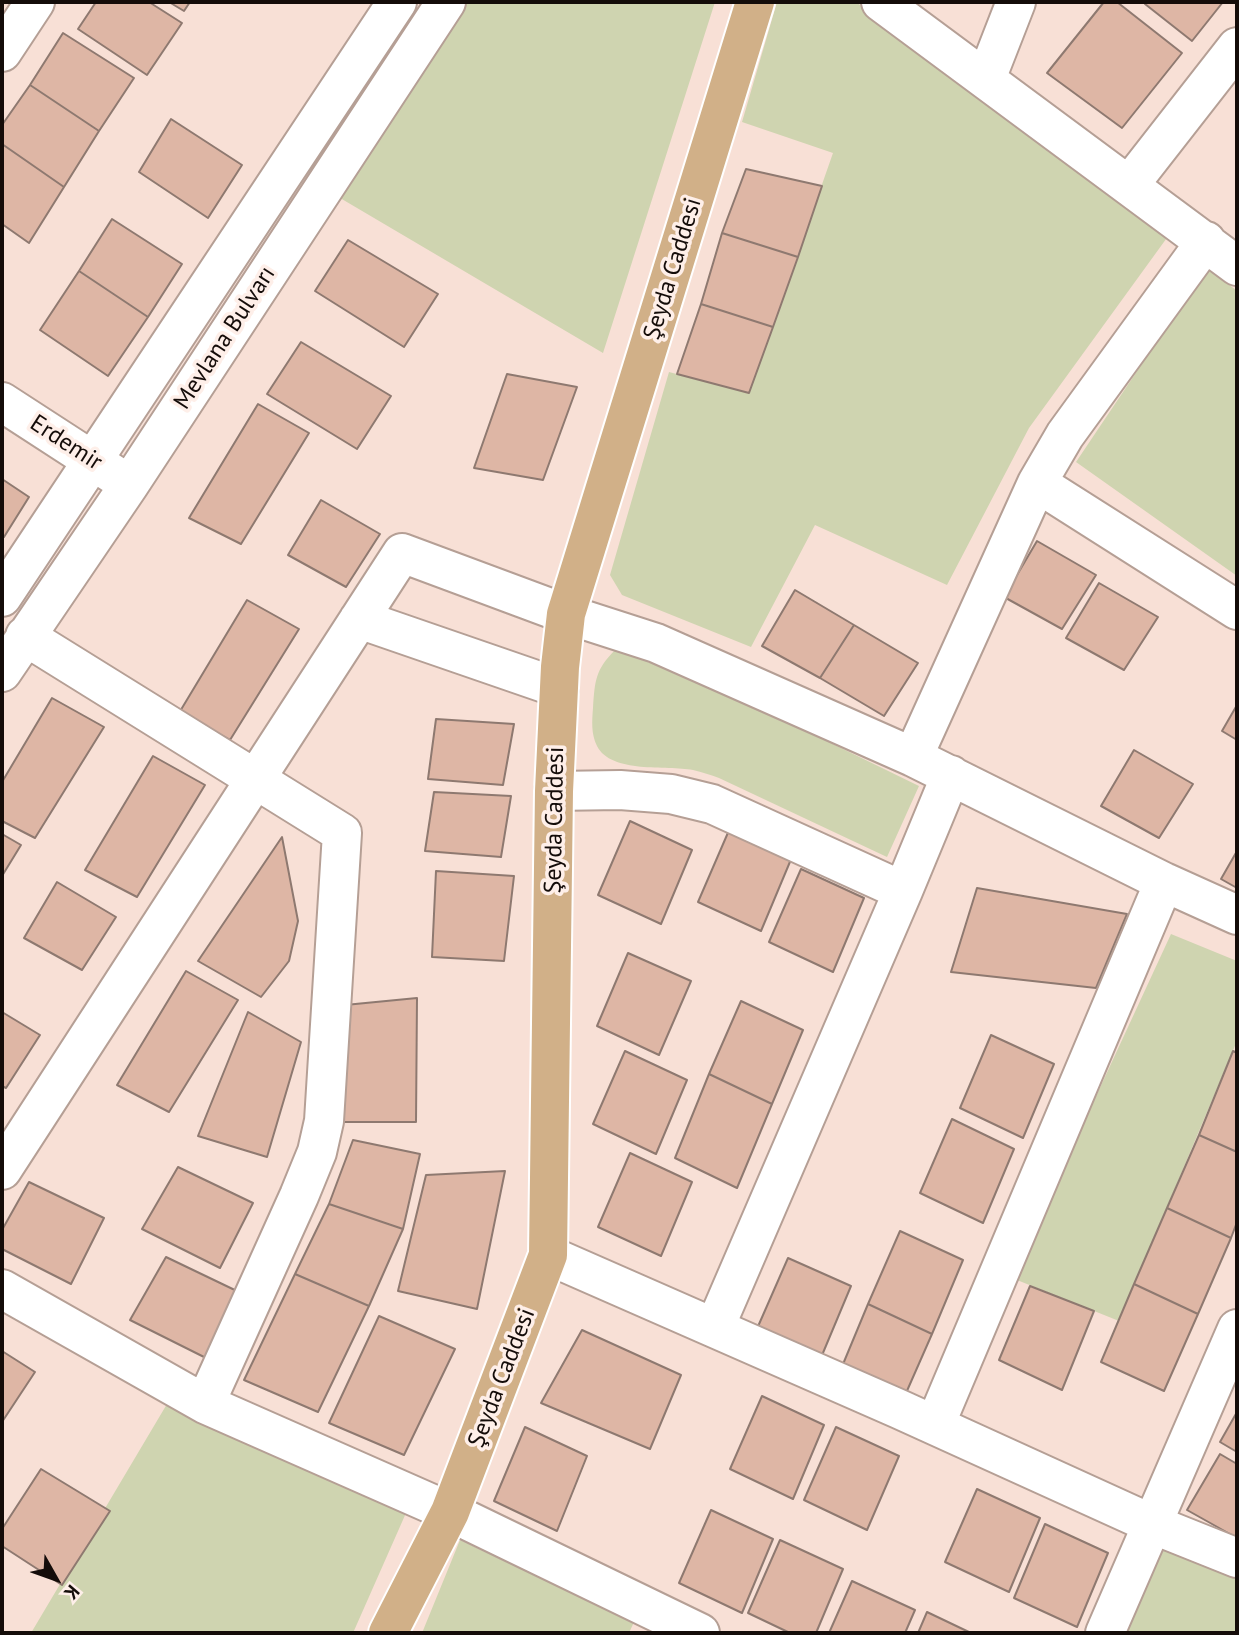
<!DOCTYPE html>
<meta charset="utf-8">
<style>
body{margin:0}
#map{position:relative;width:1239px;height:1635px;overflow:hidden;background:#f8e0d6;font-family:"PT Sans",sans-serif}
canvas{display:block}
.frame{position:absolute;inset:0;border:4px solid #140c09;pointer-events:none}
.north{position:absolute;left:21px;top:1544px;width:70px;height:70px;-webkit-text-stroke:5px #feefe9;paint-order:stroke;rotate:130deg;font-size:19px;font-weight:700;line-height:28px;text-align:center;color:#140c09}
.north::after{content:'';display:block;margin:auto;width:24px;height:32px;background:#140c09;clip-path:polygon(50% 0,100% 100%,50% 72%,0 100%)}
</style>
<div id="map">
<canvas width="1239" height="1635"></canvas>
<div class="frame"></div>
<div class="north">K</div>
</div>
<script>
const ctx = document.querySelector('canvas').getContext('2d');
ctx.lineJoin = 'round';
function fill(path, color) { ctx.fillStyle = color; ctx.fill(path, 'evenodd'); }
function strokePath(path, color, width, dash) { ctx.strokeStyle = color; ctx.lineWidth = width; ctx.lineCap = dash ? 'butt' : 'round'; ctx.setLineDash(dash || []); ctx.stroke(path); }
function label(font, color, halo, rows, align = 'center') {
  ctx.font = font + ' "PT Sans",sans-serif'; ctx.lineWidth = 7; ctx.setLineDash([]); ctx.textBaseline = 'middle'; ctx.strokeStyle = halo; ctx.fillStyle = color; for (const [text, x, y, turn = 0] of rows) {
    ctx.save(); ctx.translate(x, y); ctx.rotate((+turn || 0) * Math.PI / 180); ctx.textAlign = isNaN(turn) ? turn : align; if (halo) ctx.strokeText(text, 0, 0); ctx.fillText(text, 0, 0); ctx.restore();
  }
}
const green = new Path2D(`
 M468,2H715L603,353L335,195Z
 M777,2H856L1169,235L1029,428L947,585L815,525L751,647L622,595L610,575L669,372L749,393L833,153L742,122Z
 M1207,267L1237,291V576L1076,462Z
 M615,650L644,652L919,786L887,857L719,778C711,775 702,772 693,770C667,765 611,774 597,746C591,734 592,721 593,708C595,681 595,670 615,650Z
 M1171,934L1237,961V1041L1119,1321L1012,1278Z
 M167,1404L406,1513L353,1633H31Z
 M460,1540L634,1622L629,1633H422Z
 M1155,1541L1237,1575V1633H1117Z`);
const building = new Path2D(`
 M96,2H149L182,23L147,75L78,29Z
 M169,2H190L184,11Z
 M1104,2H1117L1182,53L1122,128L1047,73Z
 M1147,2H1223L1192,41L1145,4Z
 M63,33L134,78L99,131L30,85Z
 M30,85L99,131L64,187L2,144V125Z
 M171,119L242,165L208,218L139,172Z
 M2,144L64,187L29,243L2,224Z
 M746,169L822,186L798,257L722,233Z
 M112,219L182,264L148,317L79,271Z
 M722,233L798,257L773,327L701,304Z
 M348,240L438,294L404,347L315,291Z
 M79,271L148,317L108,376L40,330Z
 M701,304L773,327L749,393L677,374Z
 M301,342L391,396L357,449L267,394Z
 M507,374L577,387L543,480L474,468Z
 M258,404L309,433L241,544L189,518Z
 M2,479L29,497L4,537L2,535Z
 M321,500L380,534L346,587L288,555Z
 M1037,541L1096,575L1062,629L1004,597Z
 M1099,583L1158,617L1124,670L1066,638Z
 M795,590L854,625L820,678L762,646Z
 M247,600L299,629L230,740L179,713Z
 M854,625L918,663L884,716L820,678Z
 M52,698L104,727L35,838L2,821V782Z
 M1237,705V740L1222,731Z
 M436,719L514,724L503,785L428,779Z
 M1134,750L1193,784L1159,838L1101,806Z
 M153,756L205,785L137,897L85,870Z
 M434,792L511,796L501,857L425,851Z
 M630,821L692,850L661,924L598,895Z
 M730,828L792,857L761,931L698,902Z
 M2,834L21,845L2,876Z
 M282,837L298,921L289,961L261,997L198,961Z
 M1237,851V888L1221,879Z
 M801,869L864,898L833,972L769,942Z
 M436,871L514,876L504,961L432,957Z
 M57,882L116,917L82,970L24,938Z
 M977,888L1127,914L1096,988L951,972Z
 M628,953L691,981L659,1055L597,1026Z
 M186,971L238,1000L169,1112L117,1085Z
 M417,998L416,1122H342L345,1005Z
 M741,1001L803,1030L772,1104L709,1074Z
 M2,1012L40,1035L6,1088L2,1086Z
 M248,1012L301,1042L267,1157L198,1136Z
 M991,1035L1054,1064L1023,1138L960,1108Z
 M625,1051L687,1080L656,1154L593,1124Z
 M1233,1051L1237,1053V1152L1199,1135Z
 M709,1074L772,1104L737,1188L675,1158Z
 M952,1119L1014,1149L983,1223L920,1193Z
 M1199,1135L1237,1152V1222L1231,1238L1167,1208Z
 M353,1140L420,1154L403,1229L329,1204Z
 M630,1153L692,1182L661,1256L598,1227Z
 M178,1167L253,1203L220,1268L142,1229Z
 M505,1171L477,1309L398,1291L426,1175Z
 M29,1182L104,1218L71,1284L2,1249V1230Z
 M329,1204L403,1229L369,1306L295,1274Z
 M1167,1208L1231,1238L1198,1314L1134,1284Z
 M900,1231L963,1260L932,1334L868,1304Z
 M166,1257L241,1293L208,1359L130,1320Z
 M788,1258L851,1286L820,1360L756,1331Z
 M295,1274L369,1306L318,1412L244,1380Z
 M1134,1284L1198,1314L1164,1391L1101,1362Z
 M1030,1286L1094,1311L1062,1390L999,1360Z
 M868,1304L932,1334L899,1409L836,1381Z
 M379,1316L455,1349L404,1455L329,1423Z
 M582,1330L681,1375L650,1449L541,1403Z
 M2,1351L35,1372L2,1422Z
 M762,1396L824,1425L793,1499L730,1469Z
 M1237,1412V1452L1220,1442Z
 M525,1427L587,1456L557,1531L494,1501Z
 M836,1427L899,1456L867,1530L804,1500Z
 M1220,1454L1237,1464V1538L1187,1510Z
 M41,1469L110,1511L62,1585L2,1546V1529Z
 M977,1489L1040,1518L1009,1592L945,1562Z
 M711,1510L773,1539L742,1613L679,1583Z
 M1045,1524L1108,1553L1077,1627L1014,1598Z
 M780,1540L843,1569L816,1633H790L748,1613Z
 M852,1581L915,1610L905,1633H829Z
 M927,1612L971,1633H918Z`);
const minor = new Path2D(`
 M881,2L1237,266
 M2,52L35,2
 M986,79L1016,2
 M1130,184L1237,47
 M2,402L113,474
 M1037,483L1065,435L1206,241
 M2,597L397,2
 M359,619L559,688
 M25,636L342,833L324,1121L317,1152L299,1196L205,1404
 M2,672L129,485L446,2
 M913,757L1037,483L1237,610
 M554,791L620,790L671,794L712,804L903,891
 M2,1170L402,553L566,614L656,643L913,757L1164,882L1237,915
 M548,1255L899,1409L1152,1524L1237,1558
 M2,1289L205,1404L450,1512L700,1633
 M715,1327L903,891L951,775
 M935,1425L1164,882
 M1105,1633L1237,1329`);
const major = new Path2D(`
 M388,1633L450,1512L548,1255L554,791L560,667L566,614L755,2`);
const streetNames = [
 ["Şeyda Caddesi",673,269,-73],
 ["Mevlana Bulvarı",225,338,-57],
 ["Erdemir",66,443,33],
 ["Şeyda Caddesi",555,820,-89],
 ["Şeyda Caddesi",502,1378,-69]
];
fill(green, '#cfd4b0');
fill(building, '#deb6a5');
strokePath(building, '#8e7970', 2);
strokePath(minor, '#b59f95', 42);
strokePath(major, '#fff', 42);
strokePath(minor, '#fff', 38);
strokePath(major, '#d1b088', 38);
label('24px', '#140c09', '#feefe9', streetNames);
</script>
